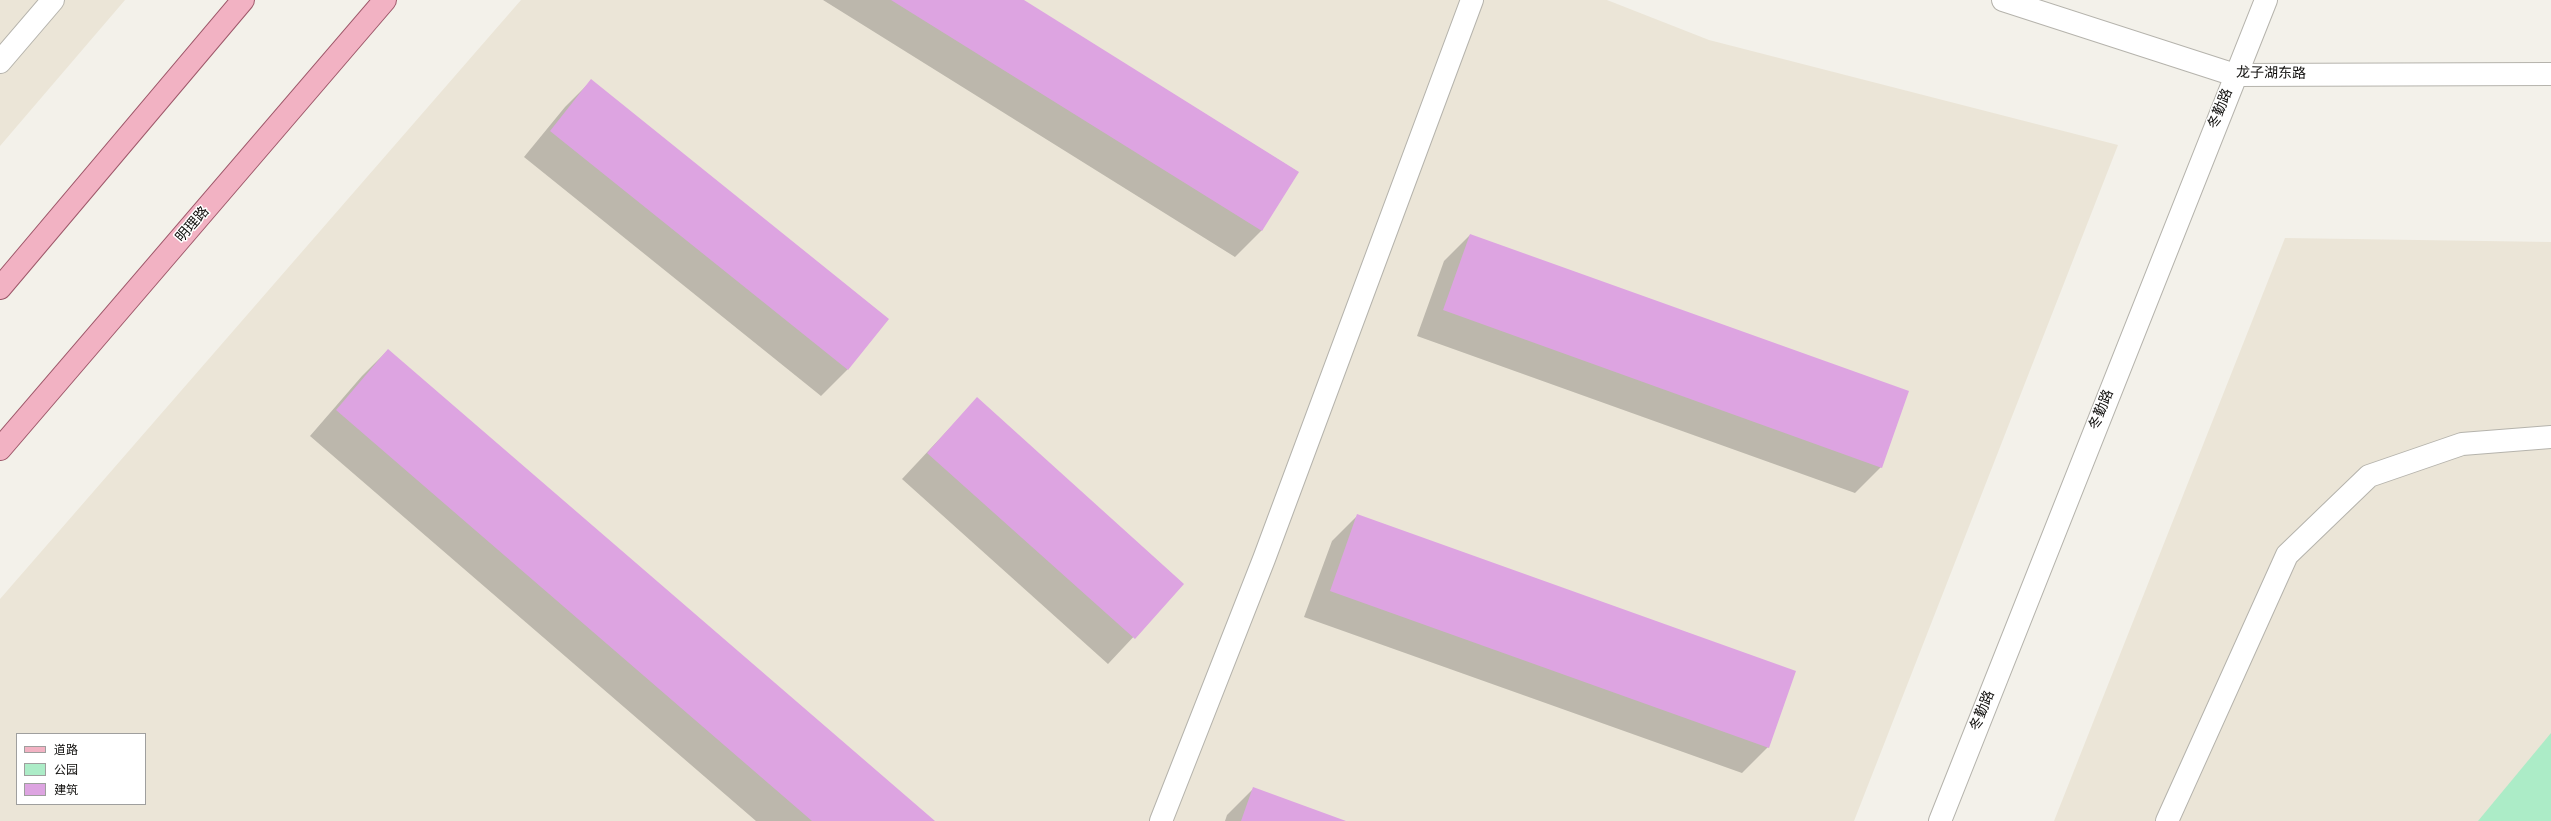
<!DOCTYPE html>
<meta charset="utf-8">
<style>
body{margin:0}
#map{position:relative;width:2551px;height:821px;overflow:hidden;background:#f3f1ea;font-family:"Titillium Web","Noto Sans SC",sans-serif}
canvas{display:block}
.legend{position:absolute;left:16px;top:733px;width:130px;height:72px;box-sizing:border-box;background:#fff;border:1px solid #9f9f9e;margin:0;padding:5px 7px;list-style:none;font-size:12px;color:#0f0e0c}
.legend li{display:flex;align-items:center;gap:8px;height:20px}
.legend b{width:20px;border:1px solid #9f9f9e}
</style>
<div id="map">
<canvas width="2551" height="821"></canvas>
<ul class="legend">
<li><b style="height:5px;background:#f2b2c3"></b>道路</li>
<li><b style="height:11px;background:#acecc7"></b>公园</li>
<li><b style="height:11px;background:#dda4e1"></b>建筑</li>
</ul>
</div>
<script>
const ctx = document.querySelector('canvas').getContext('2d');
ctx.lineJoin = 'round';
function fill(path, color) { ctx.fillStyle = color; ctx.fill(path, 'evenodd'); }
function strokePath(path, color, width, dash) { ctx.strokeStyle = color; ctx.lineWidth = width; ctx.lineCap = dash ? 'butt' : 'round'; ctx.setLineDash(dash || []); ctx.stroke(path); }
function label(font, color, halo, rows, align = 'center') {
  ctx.font = font + ' "Titillium Web","Noto Sans SC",sans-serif'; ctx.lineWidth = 3; ctx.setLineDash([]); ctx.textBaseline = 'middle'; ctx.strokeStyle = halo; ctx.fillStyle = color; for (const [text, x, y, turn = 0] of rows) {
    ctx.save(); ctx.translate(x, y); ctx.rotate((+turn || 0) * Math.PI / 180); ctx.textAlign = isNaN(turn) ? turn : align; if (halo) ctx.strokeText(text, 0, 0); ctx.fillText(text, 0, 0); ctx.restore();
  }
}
const built = new Path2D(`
 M0,0H125L0,146Z
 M521,0H1607L1709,40L2118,145L1854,821H0V599ZM17,734H145V804H17Z
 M2285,238L2551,242V821H2054Z`);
const green = new Path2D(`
 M2551,733V821H2478Z`);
const shadow = new Path2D(`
 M823,0H1022L1298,172L1261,231L1235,257Z
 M591,81L888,319L847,370L821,396L524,157L565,107Z
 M1470,235L1881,467L1855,493L1417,336L1444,261Z
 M388,350L933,821H756L310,436L362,376Z
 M977,399L1183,584L1108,664L902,479Z
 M1358,515L1768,747L1742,773L1304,617L1332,541Z
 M1253,789L1343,821H1225L1227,815Z`);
const building = new Path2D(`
 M891,0H1024L1299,172L1262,231Z
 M591,79L889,319L848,370L550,131Z
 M1470,234L1909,391L1882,468L1443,310Z
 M388,349L935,821H812L336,410Z
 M977,397L1184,584L1135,639L927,453Z
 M1357,514L1796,671L1769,748L1330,591Z
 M1253,787L1346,821H1241Z`);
const minor = new Path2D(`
 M2003,0L2235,75L2551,74
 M0,62L53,0
 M1161,821L1264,559L1472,0
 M1940,821L2266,0
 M2167,821L2287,555L2369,476L2462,444L2551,437`);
const major = new Path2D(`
 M0,288L243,0
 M0,449L385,0`);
const streetNames = [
 ["龙子湖东路",2271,74,1],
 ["冬勤路",2221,109,-68],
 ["明理路",193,225,-49],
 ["冬勤路",2102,410,-68],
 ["冬勤路",1983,711,-68]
];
fill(built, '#ebe5d7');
fill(green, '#acecc7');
fill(shadow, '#0003');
fill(building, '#dda4e1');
strokePath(minor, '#b5b3ac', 24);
strokePath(major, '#9d5769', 24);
strokePath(minor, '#fff', 22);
strokePath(major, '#f2b2c3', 22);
label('14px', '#0f0e0c', '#fff', streetNames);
</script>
